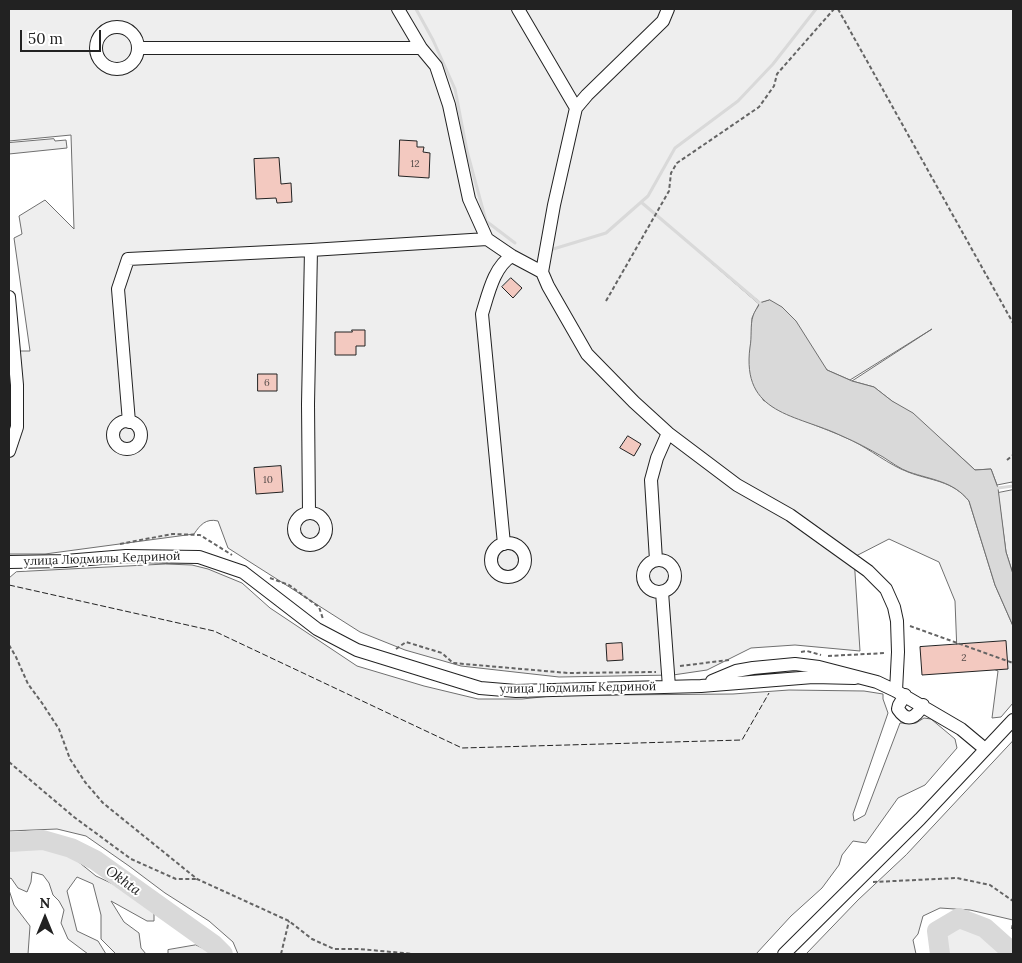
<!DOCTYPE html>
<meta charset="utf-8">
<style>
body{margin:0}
#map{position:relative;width:1022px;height:963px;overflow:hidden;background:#fff;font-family:Lora,serif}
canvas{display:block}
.frame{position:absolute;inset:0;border:10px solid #222;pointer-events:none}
.north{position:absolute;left:20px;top:893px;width:50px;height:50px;-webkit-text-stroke:4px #fff;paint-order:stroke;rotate:0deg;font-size:14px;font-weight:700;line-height:20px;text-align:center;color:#222}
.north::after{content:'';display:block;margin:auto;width:18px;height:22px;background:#222;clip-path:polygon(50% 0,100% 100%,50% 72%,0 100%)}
.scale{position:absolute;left:20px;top:30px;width:81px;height:22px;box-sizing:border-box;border:2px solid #222;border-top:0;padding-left:6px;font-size:15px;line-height:18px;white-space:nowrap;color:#222;-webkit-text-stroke:4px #fff;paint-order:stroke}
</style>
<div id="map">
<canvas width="1022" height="963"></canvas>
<div class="frame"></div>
<div class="north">N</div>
<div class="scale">50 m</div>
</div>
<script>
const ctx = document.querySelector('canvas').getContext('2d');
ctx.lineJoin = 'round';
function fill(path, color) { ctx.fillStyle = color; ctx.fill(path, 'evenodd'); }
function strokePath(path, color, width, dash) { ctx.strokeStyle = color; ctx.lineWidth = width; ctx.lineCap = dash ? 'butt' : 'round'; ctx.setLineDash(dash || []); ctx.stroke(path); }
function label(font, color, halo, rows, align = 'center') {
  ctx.font = font + ' Lora,serif'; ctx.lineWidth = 4; ctx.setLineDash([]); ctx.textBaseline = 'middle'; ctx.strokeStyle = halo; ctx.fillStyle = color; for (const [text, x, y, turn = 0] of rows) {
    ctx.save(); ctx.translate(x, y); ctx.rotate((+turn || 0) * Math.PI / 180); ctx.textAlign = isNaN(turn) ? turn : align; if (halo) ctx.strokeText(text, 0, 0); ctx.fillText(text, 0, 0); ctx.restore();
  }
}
const green = new Path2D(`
 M9,9H1013V486L1012,482L997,485L991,469L975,470L949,446L874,387L852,381L932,329L850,380L827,370L770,300L761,303L700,253L759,304L752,318V336L763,400C790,418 821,426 851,440C870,449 889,465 908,472C931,481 952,480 969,501L995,585L1013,626V703L1001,717L992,718L998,671L957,653L955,601L939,562L889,539L854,557L860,651L795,645L751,648L707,670L673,675L559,677L461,666L405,650L360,632L228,548L218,521C206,518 200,525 194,534L45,554H9V327L18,351H30L14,238L22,234L19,216L45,200L74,229L71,135L9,141Z
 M1013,490V574L1006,552L998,493Z
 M166,564L192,565L208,569L242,583L270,608L357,666L424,686L478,699H522L571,694L609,695L733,694L789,690L864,691L883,694V699L888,713L853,814L854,821L865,815L900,723H916L924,718L931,719L955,739L957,748L925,785L898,798L866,843L853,841L842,855L839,865L822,888L791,916L756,954H238L233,942L209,921L165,893L129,866L86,836L57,829L9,831V578L16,572Z
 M1013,741V920L970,910L940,908L923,916L918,934L913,940L916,954H806L858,900L906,855Z
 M35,847L54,849L70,855L96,876L134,894L154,910V921H147L111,901L124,922L139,933L141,948L146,954H116L101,939V915L93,884L77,877L67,891L77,931L98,941L106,954H88L68,939L61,923L64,910L59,901L53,895L49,883L43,875L32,872L31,882L27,892L18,888L11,878L9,879V848Z
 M9,890L14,905L30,926L28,954H9Z
 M960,926L980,934L1003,954H948L945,933Z
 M196,945L215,954H168V950Z`);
const parking = new Path2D(`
 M54,139L55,141L66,140L67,148L9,154V143Z`);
const water = new Path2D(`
 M770,300L782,307L796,321L827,370L852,381L874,387L892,401L913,413L975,470L991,469L998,488L1006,552L1013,574V626L995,585L969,501C953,481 932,480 909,472C900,469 891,462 883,457C869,449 856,442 842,436C796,414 741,415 750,347C752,337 750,325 753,316C754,312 758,307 760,303Z`);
const stream = new Path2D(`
 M416,9L433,40L455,89L467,151L486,221L515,243
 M641,202L762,305
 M550,250L606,233L648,196L675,148L738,101L773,64L816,9
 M998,488L1013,486`);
const river = new Path2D(`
 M9,842L43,840L71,848L95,860L214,945L223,954
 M940,954L937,931L959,918L985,928L1013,953`);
const building = new Path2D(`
 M400,140L417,141V147H424L423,152L430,153L429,178L399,176Z
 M279,158L281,184L291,183L292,202L277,203L276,198L256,199L254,159Z
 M511,278L522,288L513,298L502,287Z
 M352,330H365V346H356V355H335V332H352Z
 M258,374H277V391H258Z
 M628,436L641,444L634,456L620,448Z
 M281,466L283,492L256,494L254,468Z
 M1006,641L1008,669L922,675L920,647Z
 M622,643L623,660L607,661L606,644Z`);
const path = new Path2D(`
 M838,9L1013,323
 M606,301L669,191L671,173L677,163L759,107L774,86L777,74L834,9
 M1007,460L1013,455
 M120,544L172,534L200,535L232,555
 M270,578L289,585L319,607L323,619
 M910,626L1013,663
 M9,645L16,657L28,684L42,703L59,729L70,759L85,782L103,803L197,879L289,921L312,939L334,949H359L414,954
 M396,649L406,642L442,653L453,663L568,673L656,672
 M801,652L807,651L821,655
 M828,656L886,653
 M680,666L729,660
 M9,762L74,817L131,859L176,879H197
 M873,882L957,878L990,885L1013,901V907
 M1012,929L1013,923
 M281,954L289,921
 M531,954H545`);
const minor = new Path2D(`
 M398,9L421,48L436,66L449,105L469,199L487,239L512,256L542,272
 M518,9L576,108
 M668,9L663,21L587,95L576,108L554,205L542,272L548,286L587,354L634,402L668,433L737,485L790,515L868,571L886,589L894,607L897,621L898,652L896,691
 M96 48a21 21 0 1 1 42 0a21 21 0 1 1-42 0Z
 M139,48H421
 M9,297L17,385V427L9,451
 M113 435a14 14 0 1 1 28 0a14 14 0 1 1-28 0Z
 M129,422L118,289L128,259L311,250L487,239
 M294 529a16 16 0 1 1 32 0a16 16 0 1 1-32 0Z
 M309,513L308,404L311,250
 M491 560a17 17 0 1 1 34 0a17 17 0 1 1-34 0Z
 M504,544L482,314C488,295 494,266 512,256
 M656,560L651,480L657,458L668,433
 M643 576a16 16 0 1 1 32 0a16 16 0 1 1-32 0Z
 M9,562L65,561L126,556L199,557L243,572L317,629L357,650L480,688L516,691L701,686L813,677L855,678
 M662,592L669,687
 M712,681L736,671L753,668L795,664L819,667L877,682L896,691L961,729L985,749
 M905,695L899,705L898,709C908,724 916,717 923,705
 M784,954L920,819L1013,720`);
const fence = new Path2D(`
 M9,585L214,631L462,748L742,740L769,693`);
const numberNames = [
 ["12",415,164],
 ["6",267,383],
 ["10",268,480],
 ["2",964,658]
];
const streetNames = [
 ["улица Людмилы Кедриной",102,559,-2],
 ["улица Людмилы Кедриной",578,688,-1]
];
const waterNames = [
 ["Okhta",123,881,36]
];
fill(green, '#eee');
strokePath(green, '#6f6f6f', 1);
fill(parking, '#ededed');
strokePath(parking, '#6f6f6f', 1);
fill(water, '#d9d9d9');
strokePath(water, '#6f6f6f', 1);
strokePath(stream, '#d9d9d9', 3);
strokePath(river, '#d9d9d9', 20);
fill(building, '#f3c9c0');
strokePath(building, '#222', 1);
strokePath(minor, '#222', 14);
strokePath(path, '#646464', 2, [4, 2.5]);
strokePath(minor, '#fff', 12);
strokePath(fence, '#222', 1, [6, 2.5]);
label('10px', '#564c4a', null, numberNames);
label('12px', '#222', '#fff', streetNames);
label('italic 14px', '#222', '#fff', waterNames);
</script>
